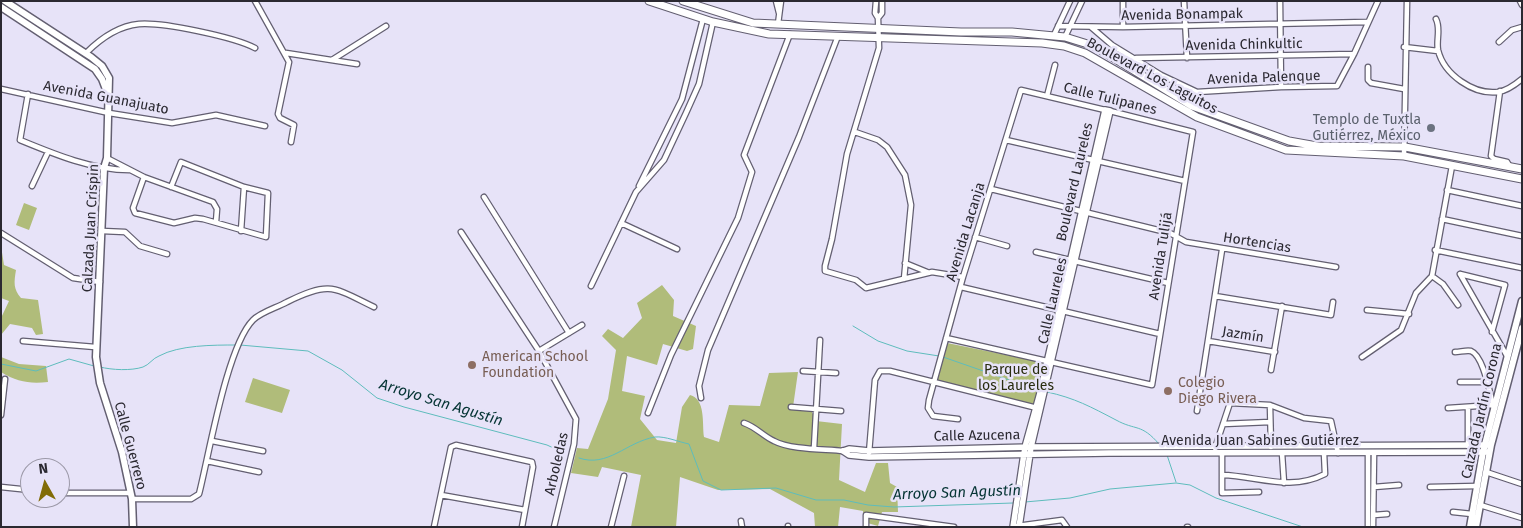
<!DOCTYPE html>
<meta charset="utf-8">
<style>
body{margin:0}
#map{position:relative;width:1523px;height:528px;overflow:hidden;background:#e7e3f8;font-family:"Fira Sans",sans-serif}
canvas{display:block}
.frame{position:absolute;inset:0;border:2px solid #2b2931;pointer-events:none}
.north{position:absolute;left:20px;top:458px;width:50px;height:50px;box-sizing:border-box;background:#e7e3f8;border:1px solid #9c99a8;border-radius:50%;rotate:353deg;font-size:14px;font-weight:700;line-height:20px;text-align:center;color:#2b2931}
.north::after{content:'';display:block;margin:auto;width:18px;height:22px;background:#826c07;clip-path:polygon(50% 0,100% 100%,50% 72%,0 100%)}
</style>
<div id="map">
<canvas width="1523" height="528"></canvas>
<div class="frame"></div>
<div class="north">N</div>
</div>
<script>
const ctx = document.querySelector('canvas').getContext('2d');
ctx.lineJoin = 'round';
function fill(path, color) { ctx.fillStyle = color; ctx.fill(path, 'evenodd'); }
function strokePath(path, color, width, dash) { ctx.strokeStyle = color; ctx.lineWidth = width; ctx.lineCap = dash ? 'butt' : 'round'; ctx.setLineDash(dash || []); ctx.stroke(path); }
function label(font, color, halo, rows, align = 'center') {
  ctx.font = font + ' "Fira Sans",sans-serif'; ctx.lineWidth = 5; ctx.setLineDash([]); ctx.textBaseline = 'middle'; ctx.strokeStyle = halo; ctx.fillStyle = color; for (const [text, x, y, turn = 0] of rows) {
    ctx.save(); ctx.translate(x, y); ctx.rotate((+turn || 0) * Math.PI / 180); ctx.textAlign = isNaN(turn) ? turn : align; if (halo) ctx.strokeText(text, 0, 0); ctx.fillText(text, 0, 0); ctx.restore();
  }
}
const green = new Path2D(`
 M24,203L37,208L29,230L16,225Z
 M1,246L4,265L16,270C14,282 13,289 21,298L38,300L43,334L36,335L32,328L10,324L1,335V318L9,301L1,298Z
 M662,285L674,300L673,316L696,326L693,349L687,351L663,344L657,365L627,356L622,391L645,396L640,419L657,440L676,443L682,407L690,395C706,399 702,424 704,437L719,442L729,405L760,406L769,373L798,372L793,407L811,410L816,421L842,424L839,480L865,492L876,463H888L890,483L897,487L898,512H882L878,526L864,522L863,511L840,507L838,527H815L814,513L770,489L718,490L680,477L676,527H631L641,475L602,467L598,477L571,473L577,448L588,449L608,399L616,350L602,336L608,329L623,338L642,318L637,303Z
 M947,343L1046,363L1035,405L937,380Z
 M1,357L19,364L46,366L48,382C30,384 17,382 1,372Z
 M253,378L290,390L282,413L245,402Z`);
const stream = new Path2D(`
 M853,326L878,341L907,351L939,356
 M240,345L308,351L342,370L377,398L404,407L547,445L564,453
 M943,357L1038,390
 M1,364L36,371L69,359L94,366
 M100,367C112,370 131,371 143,367C149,365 153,358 159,356C179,345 213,345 236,345
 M1047,392C1075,398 1091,407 1116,420C1136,431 1141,423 1159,444
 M1167,455L1176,482
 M579,458C608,468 626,442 655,437C665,436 679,442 689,444L703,481L721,490L776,488L816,500H844L868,505L894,507L1013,503
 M1025,502L1070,498L1110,489L1176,483L1190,485L1216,498L1303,527`);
const minor = new Path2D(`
 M255,1L289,62L278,114L280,118L294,125L291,142
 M776,1L779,13
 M876,1L875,13L878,18
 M882,1V13L878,18L879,48L847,154L832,239L825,266V271L856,280L866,288L932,272L963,277
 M1123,1V27
 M1184,1L1187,58
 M1280,1L1281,87
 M1520,1L1522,5
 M1436,19C1441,29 1436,40 1438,50C1444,75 1474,95 1498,92C1506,91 1516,84 1522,79
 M778,24L781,1
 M1058,26L1123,27L1367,22
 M1091,27L1112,45L1161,75L1197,92L1281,87L1337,86L1354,54L1378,1
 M1054,35L1070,1
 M1065,37L1082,1
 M1499,42L1512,30L1522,27
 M1404,47L1438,51
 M86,53C100,39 118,26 139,24C163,22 234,37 255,48
 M286,53L357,64
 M1136,58L1354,54
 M332,60L386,26
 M1368,67V80L1371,83L1404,89
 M1,89L109,113L172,123L216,115L265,126
 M1500,91L1491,156L1494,159L1507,162L1510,167
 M28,94L20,140C54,154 92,170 129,170
 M1047,96L1055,65
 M1196,107L1197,92
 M855,132L878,140L887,147L905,175L911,205L904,279
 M1006,140L1185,181
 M1404,156L1407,1
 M107,158L144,177L213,202L217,209L216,222
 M144,177L133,208L135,213L174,223L195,218L203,219L266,237L268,193L244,187L181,162L171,187
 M32,186L48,152
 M639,186L682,99L703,19
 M991,189L1170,233L1186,242L1336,267
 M1447,190L1522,206
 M484,197L569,333
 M1442,219L1522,236
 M621,223L677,249
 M102,231L125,232L140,246L167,254
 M241,231L244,187
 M461,232L539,351L576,419L574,444L554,527
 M1,233L73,278L100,282
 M975,237L1007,246
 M1435,250L1522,268
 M1036,252L1168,283
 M905,263L927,272
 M1460,274L1505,285L1492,332
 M1460,274L1507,356
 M1432,276L1443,284L1458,305
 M591,286L636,192L664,160L686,113L699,84L713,22
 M961,287L1160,334
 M1215,296L1331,315L1333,302
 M1367,310L1409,314
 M946,338L1152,385L1193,132L1110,111
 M23,341L95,347
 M1208,341L1275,352
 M539,351L582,325
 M1455,352C1460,352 1466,350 1471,351C1484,356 1490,396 1494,408
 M1362,357L1401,330L1416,293L1432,276L1452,166
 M1271,370L1282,306
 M803,371L836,373
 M1460,382H1488
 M701,398L699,386L708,350L799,137L838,36
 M1270,405L1271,447
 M791,407L841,411
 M1448,408L1493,405
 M1468,408V446
 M1197,411L1222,250
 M648,413L671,355L738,218L752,172L744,155L790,34
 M1,415L5,379
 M958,419L933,416L928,408L929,400L963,277L1021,90L1105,110
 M744,423C756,427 763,436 774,441C791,450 824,449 843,451
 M1223,424L1270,422
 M212,441L263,451
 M814,448L820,340
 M1215,448L1230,403L1270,405L1304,418L1331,421L1338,453
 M869,453L875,380L880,371H890L1037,408
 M1222,453V493L1259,492
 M1282,453L1284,483
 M1368,453V527
 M207,461L259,472
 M1486,472L1522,484
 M1222,475C1258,476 1290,492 1325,474L1324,453
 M1,487L30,490
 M1374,487L1399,485
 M1430,487L1477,486
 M60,493H130
 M441,495L525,510
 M132,499H191L199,494C209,455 227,346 253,320C261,312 276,308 287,302C330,281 333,287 374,307
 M1480,505L1522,518
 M1453,512L1472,514
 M1374,515L1387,514
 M741,521L742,527
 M788,526V527
 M1017,526L1062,520L1067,527
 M434,527L451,447L456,445L532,462L533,467L522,527
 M611,527L624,476
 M866,527V515L954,527
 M1187,527H1188
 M1373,527L1374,453`);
const tertiary = new Path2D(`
 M843,451L849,449L869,451L1031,447L1489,445
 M843,451L849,455L869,457L1109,453L1487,452
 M1013,527L1025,447L1040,393L1105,110L1110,111L1031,447L1019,527`);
const secondary = new Path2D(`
 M5,1L91,57L102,66L109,78L107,158L104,168L96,357L100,383L122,452L132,499L133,527
 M1,7L95,69L102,79L107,92
 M1470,527L1483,452L1522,301
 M1476,527L1491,445L1522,328`);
const primary = new Path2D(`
 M649,1L713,22L769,34L1042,43L1064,46L1085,53L1197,117L1286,150L1404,156L1522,179
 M683,1L753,23L961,32H1012L1065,37L1094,46L1192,106L1289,141L1317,146L1405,147L1522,169`);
const markers = [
 [1431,128,5,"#6b7280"],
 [472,365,5,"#8d6e63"],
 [1168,391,5,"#8d6e63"]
];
const streetNames = [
 ["Avenida Bonampak",1182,15,-1],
 ["Avenida Chinkultic",1244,45,-1],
 ["Boulevard Los Laguitos",1152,76,28],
 ["Avenida Palenque",1264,78,-2],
 ["Avenida Guanajuato",106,98,11],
 ["Calle Tulipanes",1110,99,14],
 ["Boulevard Laureles",1075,182,-77],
 ["Calzada Juan Crispin",91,228,-87],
 ["Avenida Lacanja",966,232,-73],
 ["Hortencias",1257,243,9],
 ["Avenida Tulijá",1161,256,-81],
 ["Calle Laureles",1053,301,-77],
 ["Jazmín",1243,335,9],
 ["Calzada Jardín Corona",1482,411,-77],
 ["Calle Azucena",977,436,-1],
 ["Avenida Juan Sabines Gutiérrez",1260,441],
 ["Calle Guerrero",130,446,75],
 ["Arboledas",557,464,-77]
];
const worshipNames = [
 ["Templo de Tuxtla",1421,120],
 ["Gutiérrez, México",1421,136]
];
const educationNames = [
 ["American School",482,357],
 ["Foundation",482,373],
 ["Colegio",1178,383],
 ["Diego Rivera",1178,399]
];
const parkNames = [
 ["Parque de",1016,370],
 ["los Laureles",1016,386]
];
const waterNames = [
 ["Arroyo San Agustín",441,403,17],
 ["Arroyo San Agustín",957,493,-2]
];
fill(green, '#b0bc7a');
strokePath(stream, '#5ebcbc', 1);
strokePath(minor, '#635f71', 7);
strokePath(tertiary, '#635f71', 8);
strokePath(secondary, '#635f71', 9);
strokePath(primary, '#635f71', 9);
strokePath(minor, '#fff', 4.5);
strokePath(tertiary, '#fff', 5.5);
strokePath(secondary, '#fff', 6);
strokePath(primary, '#fff', 7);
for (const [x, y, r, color] of markers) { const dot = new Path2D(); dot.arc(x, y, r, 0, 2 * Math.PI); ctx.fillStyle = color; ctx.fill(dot); strokePath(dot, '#e7e3f8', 2); }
label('14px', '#2b2931', '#e7e3f8', streetNames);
label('14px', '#5b616d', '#e7e3f8', worshipNames, 'right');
label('14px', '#785e54', '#e7e3f8', educationNames, 'left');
label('14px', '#292d10', '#e7e3f8', parkNames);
label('italic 15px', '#053434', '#e7e3f8', waterNames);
</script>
